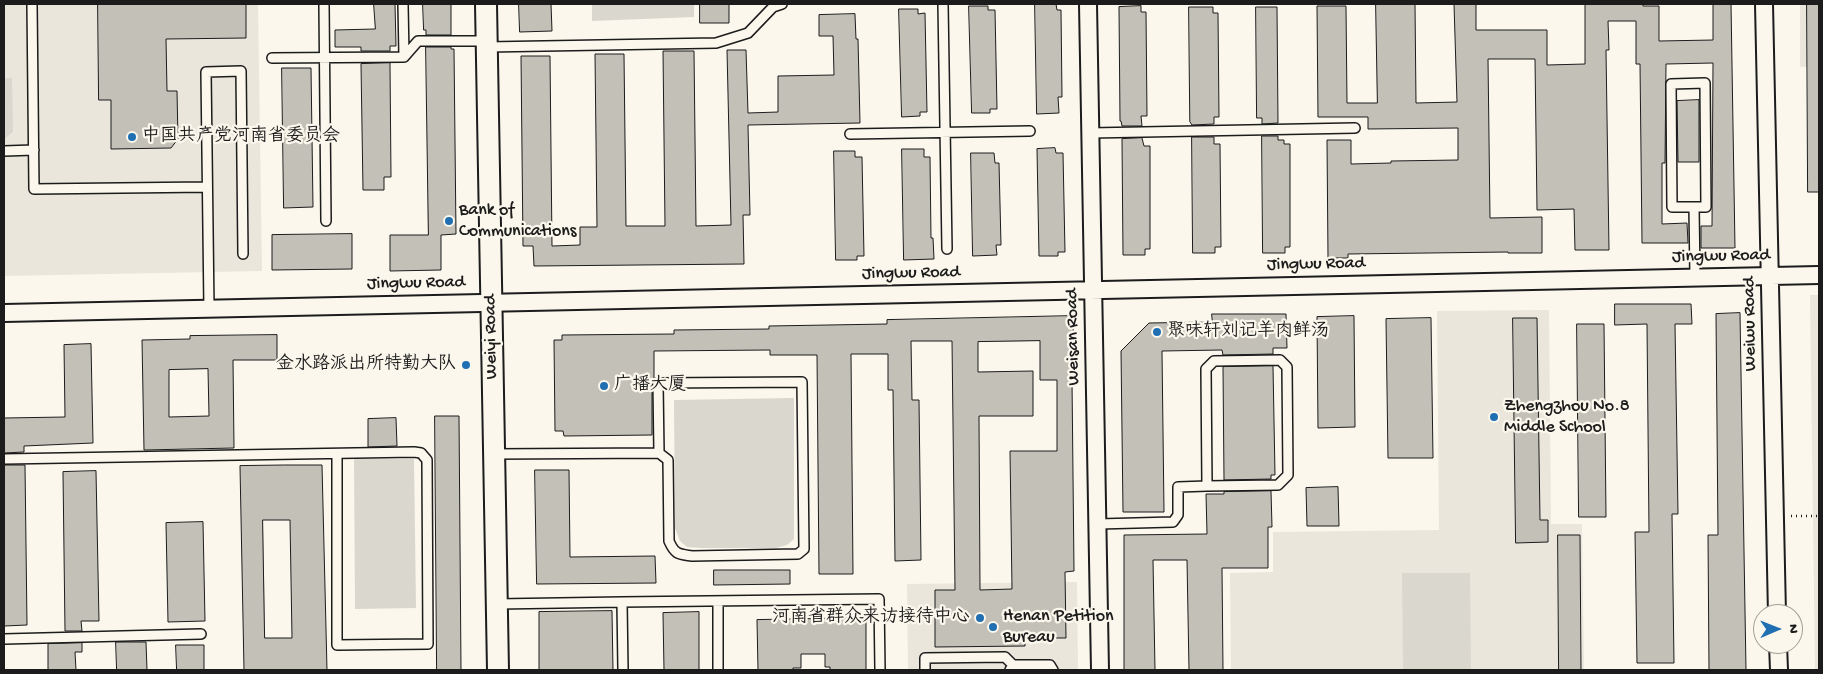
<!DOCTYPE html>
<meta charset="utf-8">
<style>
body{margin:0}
#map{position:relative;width:1823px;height:674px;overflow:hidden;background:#fbf7ec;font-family:"Gochi Hand",sans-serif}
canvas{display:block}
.frame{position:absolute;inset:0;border:5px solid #1c1c1c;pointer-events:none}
.north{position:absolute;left:1753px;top:604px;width:50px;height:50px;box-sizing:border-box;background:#fbf7ec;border:1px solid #a29f99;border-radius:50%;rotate:89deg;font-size:14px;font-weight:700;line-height:20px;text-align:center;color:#1c1c1c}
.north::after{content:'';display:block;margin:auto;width:18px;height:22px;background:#1f6fb2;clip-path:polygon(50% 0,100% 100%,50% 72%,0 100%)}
</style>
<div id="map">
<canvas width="1823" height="674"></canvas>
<div class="frame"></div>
<div class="north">N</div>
</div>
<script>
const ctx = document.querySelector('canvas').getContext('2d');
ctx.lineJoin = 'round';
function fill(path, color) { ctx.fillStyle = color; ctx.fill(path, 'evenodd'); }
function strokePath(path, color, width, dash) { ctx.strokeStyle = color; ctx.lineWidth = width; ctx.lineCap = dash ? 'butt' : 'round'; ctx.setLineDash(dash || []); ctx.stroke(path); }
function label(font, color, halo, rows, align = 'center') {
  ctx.font = font + ' "Gochi Hand","LXGW WenKai TC",sans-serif'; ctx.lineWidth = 4.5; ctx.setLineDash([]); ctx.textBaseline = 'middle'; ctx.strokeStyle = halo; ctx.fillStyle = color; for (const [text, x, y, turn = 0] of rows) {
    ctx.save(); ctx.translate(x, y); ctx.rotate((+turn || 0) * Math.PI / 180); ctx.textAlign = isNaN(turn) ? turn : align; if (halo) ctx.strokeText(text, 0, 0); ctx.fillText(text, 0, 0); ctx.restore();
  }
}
const built = new Path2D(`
 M4,4H258L262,271L4,276Z
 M1800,4H1819V66L1800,67Z
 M1810,295H1819V670H1815Z
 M1549,310L1551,524H1582L1584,670H1231L1230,573L1273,572V532L1439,530L1437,311Z
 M1077,582L1078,670H908L907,584Z`);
const green = new Path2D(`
 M592,4H694V17L592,21Z
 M4,78H12L13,132L4,139Z
 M794,398V539L787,545L776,548H702L687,547L680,541L675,528L674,400Z
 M354,459H414L416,608L355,609Z
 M1402,573H1470L1471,670H1403Z`);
const building = new Path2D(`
 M98,4H246V38L166,39L167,91H177L178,139L171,148L111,149V100H99Z
 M374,4H395L396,46H390V51H361V47H335V30L375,29Z
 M423,4H451V35H426V30H424Z
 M519,4H551L552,31L520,32Z
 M700,4H729V23H700Z
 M1035,4H1056L1057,10H1061L1062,97H1058L1059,113L1037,114Z
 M1376,4H1415L1416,103L1457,102L1454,4H1476V30H1547V65L1585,64V4H1643V6H1659V41L1713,40V4H1731L1735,248H1701V226H1712L1713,63L1666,64L1665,163H1662V224L1687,223L1688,243H1642L1640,64H1636V21H1608L1609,50H1606L1609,250H1575L1574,209L1537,210L1535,59H1488L1490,218L1542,217V253H1508V252L1348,254V258H1328L1327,140H1351V164L1391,163V161L1458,160V128L1368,129V117H1318L1317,6H1346L1347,103H1377Z
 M1807,4H1819V192H1808Z
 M969,6H988V10H995L997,109H990V113H972Z
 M1141,6V12H1146L1147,116H1141L1142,126H1122L1121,121H1120L1119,7Z
 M1189,7H1213V13H1218L1219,117H1214V124L1192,125L1190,122Z
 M1256,7H1277L1278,123L1262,124V118H1257Z
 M899,9H918V14L925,13L927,112H920V116L902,117Z
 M855,14L856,39H858L860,123L748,125L750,215H743L744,264L534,266L533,246H523L521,56H550L552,246L580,245V227H597L595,54H624L626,226H665L663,51H694L696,226L731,225L727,50H746L748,113L778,112V76L834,75L833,36H819V15Z
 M426,47H451V49H454L456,234L441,235V270L390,271V235H428Z
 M390,63L391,177H384V190H363L361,64Z
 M282,68H311L313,207L284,208Z
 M1699,100V162H1678L1677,101Z
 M1262,136H1278V140H1284V144H1290V247H1285V253H1263Z
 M1192,137H1214V144H1220L1221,247H1215V253H1193Z
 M1142,138L1144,146H1150V249H1145V255H1123L1122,139Z
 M1055,148L1056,153H1063L1065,252H1058V256H1039L1037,149Z
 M902,149H924V157H930L931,238H933L934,259L904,260Z
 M834,151H855V157H862L864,256H857V260H836Z
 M971,153H994L995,163H999L1001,245H996L997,255L973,256Z
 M352,234V269L272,270V235Z
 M1615,304H1691L1692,324H1675L1678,514H1672L1674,663H1637L1635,532H1649L1647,324L1615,325Z
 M1740,313L1746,670H1709L1708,535H1718L1716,314Z
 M1212,314H1286L1287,348H1273V354L1223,355L1222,350L1162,351L1164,512H1123L1121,351L1149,323L1212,322Z
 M1073,316L1074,380H1072L1074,571L1065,572L1066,638H1025V646L935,647V590H955L952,341H911L912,400H919L921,560L895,561L893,390H888V354H851L853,574H819L817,355H770V350L654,351V378L652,383V435L564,436L563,431H555L554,340H562V335L674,334V330L769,329V326L887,324V320ZM1040,341V380H1057V451H1010L1012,589L980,590L979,416H1033V371L978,372V342Z
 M1354,316L1355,427L1318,428L1317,317Z
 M1431,318L1433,458H1388L1386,319Z
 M1513,318H1537L1540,520H1548V542L1516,543Z
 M1577,324H1604L1606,517H1579Z
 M277,335V360H233L234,448L144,450L142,340L190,339V336ZM208,369L209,416L169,417V370Z
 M91,344L93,443L24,446V452L4,453V418L65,417L64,345Z
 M1273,366L1275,475H1271V479L1224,480L1223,367Z
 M435,416H459L461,670H437Z
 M396,418L397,446L368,447V419Z
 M4,465H25L27,625L4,626Z
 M284,465H322L327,670H244L240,466ZM263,520H290L292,638H265Z
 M535,470H569L570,557L655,556L656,583L537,584Z
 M96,471L99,621H81L82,631H65L63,472Z
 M1338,487L1339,526H1307L1306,488Z
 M1271,491L1272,527H1268V568H1222L1223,670H1189L1187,560H1153L1155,670H1124V535L1207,534L1206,494H1224V492Z
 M203,522L205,621L168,622L166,523Z
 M1558,535H1580L1581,670H1559Z
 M714,570H790V584L714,585Z
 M612,611L613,670H539V612Z
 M699,612V670H664L663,613Z
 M866,618V670H830V667H825V654H801V668H793V670H758L757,620Z
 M116,642H146L147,670H117Z
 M82,643V652H75L76,670H48V644Z
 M176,645H204V670H177Z`);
const path = new Path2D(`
 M1791,516H1819`);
const service = new Path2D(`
 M32,4L34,189L207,187
 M324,4L326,221
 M403,4L404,57
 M943,4L947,249
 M487,47L716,43L748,33L773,7L782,4
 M272,58L404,57L418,41H487
 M1705,83L1706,207H1672L1671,84Z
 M1090,133L1355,128
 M850,134L1030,131
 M4,151L34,150
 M1694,207L1695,277
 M209,309L206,72L241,71L243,254
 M1280,360L1287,367L1288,475L1278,485L1207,486L1206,369L1214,361Z
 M494,454L659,453L668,460L669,541C675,555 679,554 692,556L798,554L804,549L802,382L658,383L659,453
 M4,459L414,452L421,453L427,460L428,644L337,645V454
 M1098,524L1173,522L1178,515V487L1207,486
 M718,601V670
 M622,602L879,599L880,670
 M497,604L622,602L623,670
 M4,639L201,634
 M925,670V658L1005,657L1013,665
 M1010,670L1013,665H1050L1053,670`);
const minor = new Path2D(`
 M1088,4L1100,670
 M1764,4L1777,614
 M4,313L1819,275
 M1778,644L1779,670`);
const tertiary = new Path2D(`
 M486,4L498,670`);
const markers = [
 [132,137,5,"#1f6fb2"],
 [449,221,5,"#1f6fb2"],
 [1157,332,5,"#1f6fb2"],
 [466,365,5,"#1f6fb2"],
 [604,386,5,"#1f6fb2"],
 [1494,417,5,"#1f6fb2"],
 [980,618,5,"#1f6fb2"],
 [993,627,5,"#1f6fb2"]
];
const poiNames = [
 ["中国共产党河南省委员会",142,137],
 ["Bank of",459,211],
 ["Communications",459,232],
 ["聚味轩刘记羊肉鲜汤",1167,332],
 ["金水路派出所特勤大队",456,365,"right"],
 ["广播大厦",614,386],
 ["Zhengzhou No.8",1504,407],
 ["Middle School",1504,428],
 ["Henan Petition",1003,617],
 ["Bureau",1003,638],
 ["河南省群众来访接待中心",970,618,"right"]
];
const streetNames = [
 ["Jingwu Road",1721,257,-1],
 ["Jingwu Road",1316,265,-1],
 ["Jingwu Road",911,274,-1],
 ["Jingwu Road",416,284,-1],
 ["Weiwu Road",1751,324,-91],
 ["Weiyi Road",492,337,-91],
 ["Weisan Road",1074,337,-91]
];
fill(built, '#eae6dc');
fill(green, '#dad7ce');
fill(building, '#c3c0b8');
strokePath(building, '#1c1c1c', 1);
strokePath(service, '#1c1c1c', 12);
strokePath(minor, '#1c1c1c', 20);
strokePath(tertiary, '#1c1c1c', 24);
strokePath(path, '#1c1c1c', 2.5, [1, 4]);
strokePath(service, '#fbf7ec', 9);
strokePath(minor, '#fbf7ec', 16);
strokePath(tertiary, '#fbf7ec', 20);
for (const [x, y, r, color] of markers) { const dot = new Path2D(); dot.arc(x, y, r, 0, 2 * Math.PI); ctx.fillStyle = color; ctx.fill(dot); strokePath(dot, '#fbf7ec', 2); }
label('18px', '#1c1c1c', '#fbf7ec', poiNames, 'left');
label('18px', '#1c1c1c', '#fbf7ec', streetNames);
</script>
